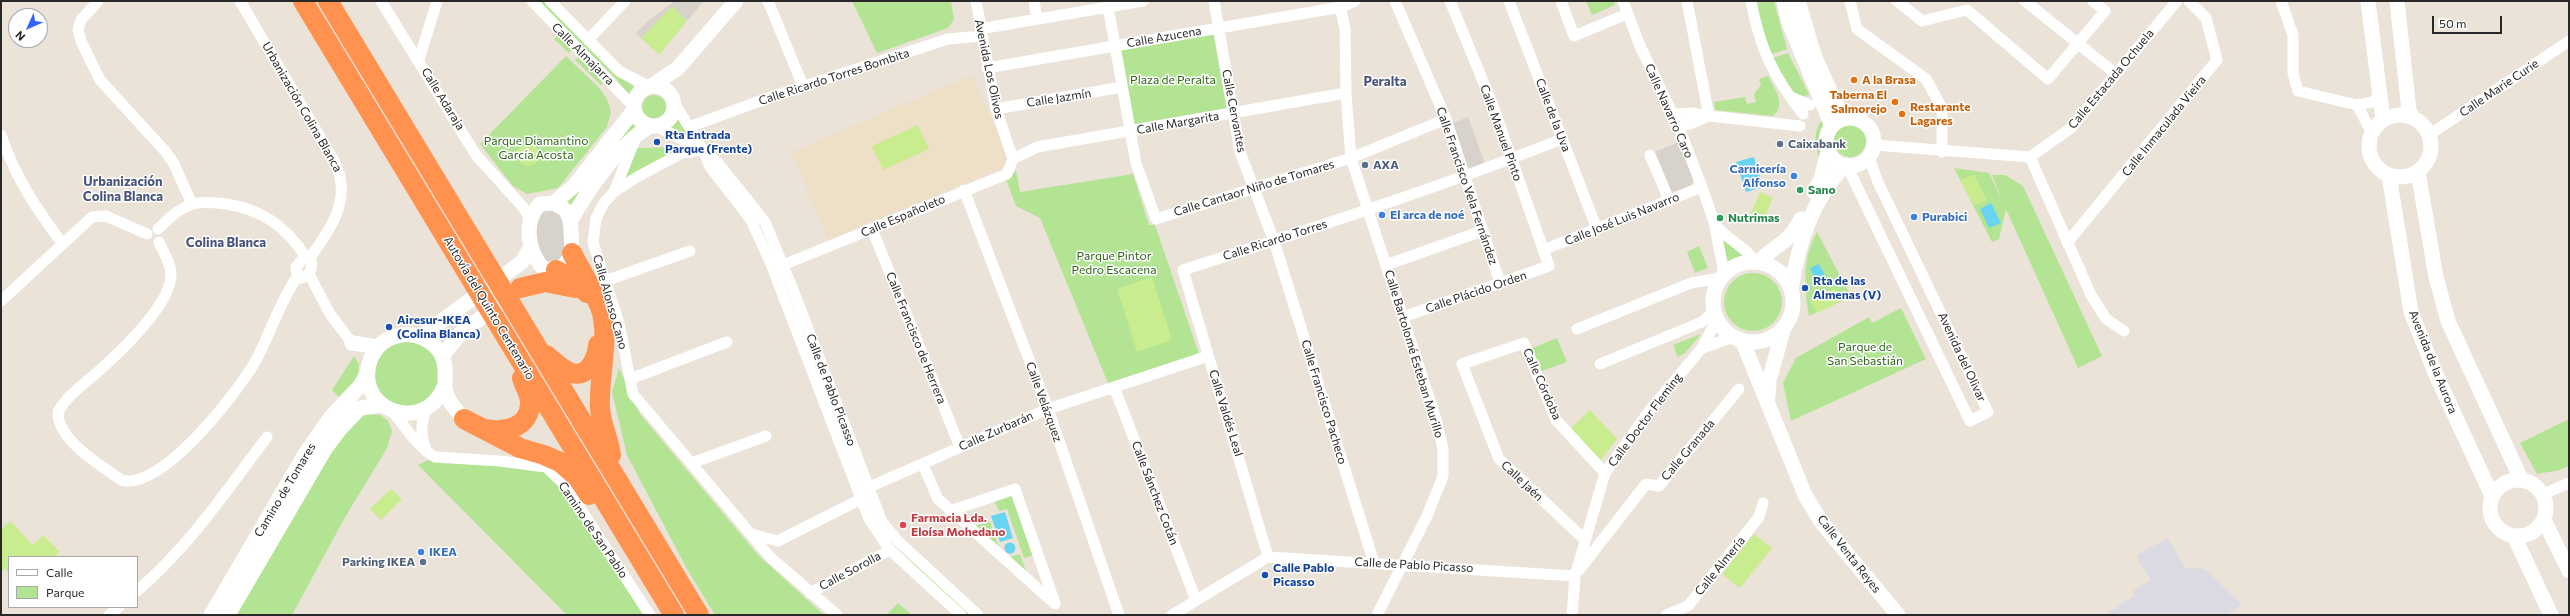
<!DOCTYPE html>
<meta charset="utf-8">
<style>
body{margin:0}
#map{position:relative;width:2570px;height:616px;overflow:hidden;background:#ebe2d8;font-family:Commissioner,sans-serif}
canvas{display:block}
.frame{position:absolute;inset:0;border:2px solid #282828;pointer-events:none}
.legend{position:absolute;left:8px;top:556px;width:130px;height:52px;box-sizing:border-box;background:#fff;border:1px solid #a9a9a9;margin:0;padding:5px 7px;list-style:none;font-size:12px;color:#282828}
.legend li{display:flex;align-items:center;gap:8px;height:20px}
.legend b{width:20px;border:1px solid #a9a9a9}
.north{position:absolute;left:8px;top:8px;width:40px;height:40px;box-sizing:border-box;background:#fff;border:1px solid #a9a9a9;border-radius:50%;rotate:225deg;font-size:11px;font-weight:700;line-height:16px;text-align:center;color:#282828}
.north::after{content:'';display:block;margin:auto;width:14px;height:18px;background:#3263ff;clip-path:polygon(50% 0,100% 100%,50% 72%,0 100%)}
.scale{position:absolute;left:2432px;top:16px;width:70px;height:18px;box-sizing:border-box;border:2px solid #282828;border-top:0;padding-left:5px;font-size:12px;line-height:14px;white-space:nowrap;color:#282828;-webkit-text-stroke:3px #fff;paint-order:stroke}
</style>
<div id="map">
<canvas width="2570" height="616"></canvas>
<div class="frame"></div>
<ul class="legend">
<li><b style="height:5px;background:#fff"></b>Calle</li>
<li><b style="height:11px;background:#b3e493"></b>Parque</li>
</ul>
<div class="north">N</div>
<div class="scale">50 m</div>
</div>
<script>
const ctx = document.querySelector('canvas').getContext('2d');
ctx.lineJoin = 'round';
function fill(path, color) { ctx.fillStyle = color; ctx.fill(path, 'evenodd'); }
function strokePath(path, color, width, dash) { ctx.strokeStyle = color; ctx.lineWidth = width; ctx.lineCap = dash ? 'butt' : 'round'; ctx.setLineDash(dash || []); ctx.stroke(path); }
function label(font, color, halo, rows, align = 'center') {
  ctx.font = font + ' Commissioner,sans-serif'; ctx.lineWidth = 3; ctx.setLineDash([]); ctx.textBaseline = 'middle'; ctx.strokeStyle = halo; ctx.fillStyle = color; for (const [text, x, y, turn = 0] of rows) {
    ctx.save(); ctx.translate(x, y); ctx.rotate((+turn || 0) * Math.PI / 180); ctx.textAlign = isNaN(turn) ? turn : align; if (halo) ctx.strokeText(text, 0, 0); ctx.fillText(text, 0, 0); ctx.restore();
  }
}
const industrial = new Path2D(`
 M2167,538L2186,568L2205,569L2242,605L2226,615H2105L2135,595L2133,591L2151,580L2136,556Z`);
const education = new Path2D(`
 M972,75L1008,157L1006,166L828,240L791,152Z`);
const green = new Path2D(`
 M538,1H544L620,77L637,89L629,101L617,80Z
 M852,1H951L954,19L948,28L877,53Z
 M1586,1H1614L1615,5L1592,15Z
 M1753,1H1774L1787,49L1767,56Z
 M1213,32L1227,111L1134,127L1119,48Z
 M557,36L572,50L569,53L554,39Z
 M1788,53L1809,94L1801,99L1791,94L1770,59Z
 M566,56L600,89L607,99L611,112L607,127L558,188L527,194L513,186L480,144Z
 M579,57L605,81L601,85L575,60Z
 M1768,76C1774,88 1787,105 1773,116L1715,110L1714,102L1745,97L1747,104L1756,102L1754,94L1761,85L1759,79Z
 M642 107a12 12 0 1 1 24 0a12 12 0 1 1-24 0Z
 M678,117L693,138L669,129Z
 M1822,120C1826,132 1817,141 1824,156L1821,163C1816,147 1811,135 1822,120Z
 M632,121L638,127L572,209L563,201Z
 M1834 141a16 16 0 1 1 32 0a16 16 0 1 1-32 0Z
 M681,147L621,185L636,148Z
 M1954,168L1989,173L2002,200L1992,175H2005L2023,186L2102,356L2078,368L2006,209L1999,239L1992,242Z
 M1016,171L1020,192L1133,174L1149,225H1155L1199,354L1108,383L1040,218L1016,206L1006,179Z
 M1817,232L1851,296L1809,316C1804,288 1802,258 1817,232Z
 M1720,238L1745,255L1728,262Z
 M1699,246L1708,268L1695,273L1687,252Z
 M1724 302a29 29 0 1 1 58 0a29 29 0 1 1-58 0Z
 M1901,308L1926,359L1791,421L1783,383L1796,358L1869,317L1872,323Z
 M1701,334L1685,353L1678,357L1673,345Z
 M1557,338L1567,362L1539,372L1530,349Z
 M375 374a32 32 0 1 1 64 0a32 32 0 1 1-64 0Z
 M354,356L359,364L358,381L340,398L332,390Z
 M619,368L640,414L758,555L824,615H715L687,569L627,455L612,392Z
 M370,414L380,415L388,421L392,431L387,448L344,519L292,615H236L346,428L360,416Z
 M2569,419V466L2560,470L2537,474L2520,443Z
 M435,457L546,467L565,485L650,615H567L418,465Z
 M1013,494L1033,555L1024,558L1007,509L999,511L994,500Z
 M871,513H873L972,615H969C933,582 898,554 871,513Z
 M990,521L999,548L975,526Z
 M1020,554L1026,571L1010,557Z
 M898,603L912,615H887Z`);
const pitch = new Path2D(`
 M672,6L687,21L659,55L641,38Z
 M918,125L929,149L883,170L872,146Z
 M517 155a11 11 0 1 1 22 0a11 11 0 1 1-22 0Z
 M1974,174L1987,200L1974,206L1960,180Z
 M1760,192L1773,198L1762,223L1749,218Z
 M1152,277L1172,340L1137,352L1117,289Z
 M1835,288L1842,301L1817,313L1810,301Z
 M1590,410L1617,439L1601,460L1570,429Z
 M391,489L402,499L381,520L370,509Z
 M10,521L33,545L43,535L60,552L55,557H9V573L5,568L1,572V530Z
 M1754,534L1772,548L1740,588L1722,574Z`);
const plaza = new Path2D(`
 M675,1H704L687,21L672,6L641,38L636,33L649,20Z
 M1468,117L1485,164L1466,170L1451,124Z
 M1679,142L1694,180L1690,186L1669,194L1652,153Z
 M550,208L562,216L566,239L564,258L548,264L542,259L536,238L537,218L543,211Z`);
const water = new Path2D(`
 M1754,157L1763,187L1746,192L1736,162Z
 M1991,203L2001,223L1989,228L1980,209Z
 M1819,264L1827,279L1817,284L1810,268Z
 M1005,512L1013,538L1000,542L991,516Z
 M1004.5 548a5.5 5.5 0 1 1 11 0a5.5 5.5 0 1 1-11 0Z`);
const street = new Path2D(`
 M98,1L81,20L78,30L81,41L100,80L165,151L174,164L192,204
 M240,1L333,159C354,197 332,226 310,258
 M381,1L476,155L522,206L530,218
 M532,1L634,107
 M550,1L619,71L648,86
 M768,1L803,86
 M976,1L996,109L1013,159
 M1034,1L1037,19
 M1107,1L1136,163L1156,219L1351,158L1446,119
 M1214,1L1240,152L1274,241L1374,563
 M1339,1L1345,29L1346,93L1351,158L1436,419L1443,449V476L1427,516L1377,615
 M1395,1L1446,119L1500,283
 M1509,1L1597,229
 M1561,1L1574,36L1627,14
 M1623,1L1640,46L1678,125L1702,187L1714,222L1724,273
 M1687,1L1709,116L1800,126
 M1751,1C1760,49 1773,76 1803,114
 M1850,1L1857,29L1926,79L1942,108V152
 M1897,1L1922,21L1967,10L2048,79L2105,11L2093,1
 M2025,1L2116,74
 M2281,1L2293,35V73L2298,91L2357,105L2372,133
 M980,29L1143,1
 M588,40L625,1
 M419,60L437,1
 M987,68L1341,7L1355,1
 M1791,97L1810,105
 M675,104L703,150L718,163L765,222L790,282L882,522L898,541L978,615
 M2357,105L2373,102L2379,96
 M996,109L1122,87
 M1672,114L1693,113L1709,116L1690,124L1678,125
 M656,126L703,150L710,167L751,220L771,264L869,519L890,550L961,615
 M689,127L771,97L948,39L982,36
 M1,135C14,175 37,210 62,243
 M2429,135L2569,41
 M1874,145L2030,157L2071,128L2177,1
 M703,150L682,153L637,177L614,192L604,203L596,218L593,243L619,323L633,394L770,557L837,615
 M1650,155L1669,200
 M2030,157L2091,295L2106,319L2124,331
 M1013,159L1037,147L1346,93
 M1847,166L1970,421L1988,412L1878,182L1869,158
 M964,190L1048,409L1119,615
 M614,192L636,137
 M1715,224C1727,240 1745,246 1756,262
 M158,229C168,219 179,208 193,204C203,201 216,203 226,204C261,209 286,226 305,256
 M872,229L960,447
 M159,242C163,252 172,264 171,276C169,306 122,350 101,369C86,383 68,394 58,412C57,440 101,465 121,480C161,492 237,393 255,362C270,335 279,303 297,277
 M2067,243L2217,60L2206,18L2189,1
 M1543,250L1702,187
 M305,256L311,260C313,269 309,276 301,278L297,277L296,267Z
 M783,265L1007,174L1013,159
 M1386,265L1482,231
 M309,274L330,314L352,343
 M605,281L690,251
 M1,301L92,217L106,216L147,234
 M1403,317L1549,266L1492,103L1450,1
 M1577,329L1691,283L1720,278
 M1702,348L1734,337
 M1600,364L1702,322L1714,312
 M630,379L727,342
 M1114,387L1196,600
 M426,409C421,424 420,434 426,449
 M392,411C405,426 417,447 435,457L500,461L546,467L565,485L650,615
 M692,463L766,436
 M923,465L938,499L1055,604
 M2543,494L2569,483
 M950,511L1015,489L1055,603
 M752,534L778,541
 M1585,540L1499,459L1462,364L1524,343L1556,420L1605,473
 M778,541L861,499L867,488L1048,409L1208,356
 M1268,557L1183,270C1311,229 1438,188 1562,139
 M1579,570L1646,484L1659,486L1739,389
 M137,591C189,547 226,491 267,437
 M810,593L890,550
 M109,615L119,607
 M1172,615L1268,557L1575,576
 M1572,615L1575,576L1605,473L1650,410L1702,348L1717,319
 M1666,615L1688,606L1759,517L1763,503`);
const secondary = new Path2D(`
 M1784,1L1788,20L1832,126
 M1798,1L1815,58L1843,119
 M2368,1L2383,120
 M2397,1L2409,111L2414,119
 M653,85L678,68L736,1
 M634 106a20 20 0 1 1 40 0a20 20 0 1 1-40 0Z
 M2369 146a31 31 0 1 1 62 0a31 31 0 1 1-62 0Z
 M1826 142a24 24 0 1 1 48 0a24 24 0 1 1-48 0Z
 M2418,172L2436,277L2448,321L2521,479
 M2389,175L2411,312L2437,377L2492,496
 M1814,192L1821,179L1828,152
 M554,203C557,205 562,207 565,210C570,216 571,226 571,233C573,256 570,271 544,269C527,252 523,221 540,204Z
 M554,203L574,186L634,110
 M570,222C587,191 619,144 650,126
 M1759,262C1776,243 1787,246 1801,219
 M1713 302a40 40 0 1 1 80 0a40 40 0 1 1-80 0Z
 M1791,290C1798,244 1812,199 1845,165
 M420,337L522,262L530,248
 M1742,340L1805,495L1822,523L1898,615
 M352,343L378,347
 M442,356L461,333L499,304
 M445,385C423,440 348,406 372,356C377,346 386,338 397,336C411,332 426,337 436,347C447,359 445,371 445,385C445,398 455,409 464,419
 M1768,397L1769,381L1784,327
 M2490 508a28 28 0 1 1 56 0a28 28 0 1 1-56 0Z
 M2544,520L2569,571
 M2514,536L2551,615
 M211,615L305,454L330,418L360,386L368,372
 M228,615L325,449L340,429L360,408L383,405`);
const highway = new Path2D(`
 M303,1L674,615
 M328,1L699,615
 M572,253C581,271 593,289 600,307C611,337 598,377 600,408C601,425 609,438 611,455
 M556,270L569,277L587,293
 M520,288L545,282L575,288
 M546,355C553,360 563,371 572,373C589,378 597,357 598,345
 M464,419L520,448L544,455L560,462L577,477L589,495
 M486,429C505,433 531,427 530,402C530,395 524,385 522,378`);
const markers = [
 [1854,80,4,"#e8710a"],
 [1895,102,4,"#e8710a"],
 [1902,114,4,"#e8710a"],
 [657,142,4,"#1a4fb4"],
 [1780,144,4,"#5c6f8a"],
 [1365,165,4,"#5c6f8a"],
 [1794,176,4,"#3f7fe0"],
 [1800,190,4,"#2e9e5b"],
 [1382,215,4,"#3f7fe0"],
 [1914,217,4,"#3f7fe0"],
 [1720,218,4,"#2e9e5b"],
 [1805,288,4,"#1a4fb4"],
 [389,327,4,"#1a4fb4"],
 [903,525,4,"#e0444e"],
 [421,552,4,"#3f7fe0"],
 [423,562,4,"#5c6f8a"],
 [1265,575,4,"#1a4fb4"]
];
const streetNames = [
 ["Calle Azucena",1164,37,-10],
 ["Calle Almajarra",583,54,45],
 ["Avenida Los Olivos",989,69,78],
 ["Calle Ricardo Torres Bombita",834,77,-18],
 ["Calle Estacada Ochuela",2111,79,-50],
 ["Calle Marie Curie",2499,88,-34],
 ["Calle Jazmín",1059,98,-9],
 ["Calle Adaraja",443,99,58],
 ["Urbanización Colina Blanca",302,107,60],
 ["Calle Cervantes",1234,111,79],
 ["Calle Navarro Caro",1669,111,66],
 ["Calle de la Uva",1553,115,69],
 ["Calle Margarita",1178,123,-10],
 ["Calle Inmaculada Vieira",2164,126,-51],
 ["Calle Manuel Pinto",1501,133,70],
 ["Calle Francisco Vela Fernández",1467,186,71],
 ["Calle Cantaor Niño de Tomares",1254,188,-17],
 ["Calle Españoleto",903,216,-23],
 ["Calle José Luis Navarro",1622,219,-22],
 ["Calle Ricardo Torres",1275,240,-18],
 ["Calle Plácido Orden",1476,292,-19],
 ["Calle Alonso Cano",610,302,74],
 ["Autovía del Quinto Centenario",489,308,59],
 ["Calle Francisco de Herrera",916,338,68],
 ["Calle Bartolomé Esteban Murillo",1414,354,73],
 ["Avenida del Olivar",1962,357,65],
 ["Avenida de la Aurora",2433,362,68],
 ["Calle Córdoba",1542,384,66],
 ["Calle de Pablo Picasso",831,390,69],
 ["Calle Velázquez",1044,402,70],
 ["Calle Francisco Pacheco",1324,402,73],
 ["Calle Valdés Leal",1226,413,73],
 ["Calle Doctor Fleming",1645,420,-53],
 ["Calle Zurbarán",996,431,-24],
 ["Calle Granada",1688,450,-50],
 ["Calle Jaén",1522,481,43],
 ["Camino de Tomares",285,490,-59],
 ["Calle Sánchez Cotán",1155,493,69],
 ["Camino de San Pablo",593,530,56],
 ["Calle Venta Reyes",1849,554,52],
 ["Calle de Pablo Picasso",1414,565,3],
 ["Calle Almería",1720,566,-51],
 ["Calle Sorolla",850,571,-28]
];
const parkNames = [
 ["Plaza de Peralta",1173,80],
 ["Parque Diamantino",536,141],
 ["García Acosta",536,155],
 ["Parque Pintor",1114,256],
 ["Pedro Escacena",1114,270],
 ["Parque de",1865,347],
 ["San Sebastián",1865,361]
];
const foodNames = [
 ["A la Brasa",1862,80],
 ["Taberna El",1887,95,"right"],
 ["Salmorejo",1887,109,"right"],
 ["Restarante",1910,107],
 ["Lagares",1910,121]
];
const transitNames = [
 ["Rta Entrada",665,135],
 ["Parque (Frente)",665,149],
 ["Rta de las",1813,281],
 ["Almenas (V)",1813,295],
 ["Airesur-IKEA",397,320],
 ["(Colina Blanca)",397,334],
 ["Calle Pablo",1273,568],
 ["Picasso",1273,582]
];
const serviceNames = [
 ["Caixabank",1788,144],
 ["AXA",1373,165],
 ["Parking IKEA",415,562,"right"]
];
const shopNames = [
 ["Carnicería",1786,169,"right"],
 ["Alfonso",1786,183,"right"],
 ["El arca de noé",1390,215],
 ["Purabici",1922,217],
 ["IKEA",429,552]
];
const leisureNames = [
 ["Sano",1808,190],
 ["Nutrimas",1728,218]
];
const healthNames = [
 ["Farmacia Lda.",911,518],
 ["Eloísa Mohedano",911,532]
];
const neighbourhoodNames = [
 ["Peralta",1385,82],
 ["Urbanización",123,182],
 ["Colina Blanca",123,197],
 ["Colina Blanca",226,243]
];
fill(industrial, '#dcdae3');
fill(education, '#eedfc7');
fill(green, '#b3e493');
fill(pitch, '#c9ec8e');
fill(plaza, '#d7d2cb');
fill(water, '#67d4f2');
strokePath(street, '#fff', 11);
strokePath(secondary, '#fff', 15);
strokePath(highway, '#ff924f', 20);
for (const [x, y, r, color] of markers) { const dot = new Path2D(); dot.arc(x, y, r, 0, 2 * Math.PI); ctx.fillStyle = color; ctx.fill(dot); strokePath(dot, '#fff', 1.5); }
label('12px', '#282828', '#fff', streetNames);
label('12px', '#2c6617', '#fff', parkNames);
label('bold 12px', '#c56008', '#fff', foodNames, 'left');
label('bold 12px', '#164399', '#fff', transitNames, 'left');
label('bold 12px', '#4e5e75', '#fff', serviceNames, 'left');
label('bold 12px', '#366cbe', '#fff', shopNames, 'left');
label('bold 12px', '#27864d', '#fff', leisureNames, 'left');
label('bold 12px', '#be3a42', '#fff', healthNames, 'left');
label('bold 13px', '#475379', '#fff', neighbourhoodNames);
</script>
